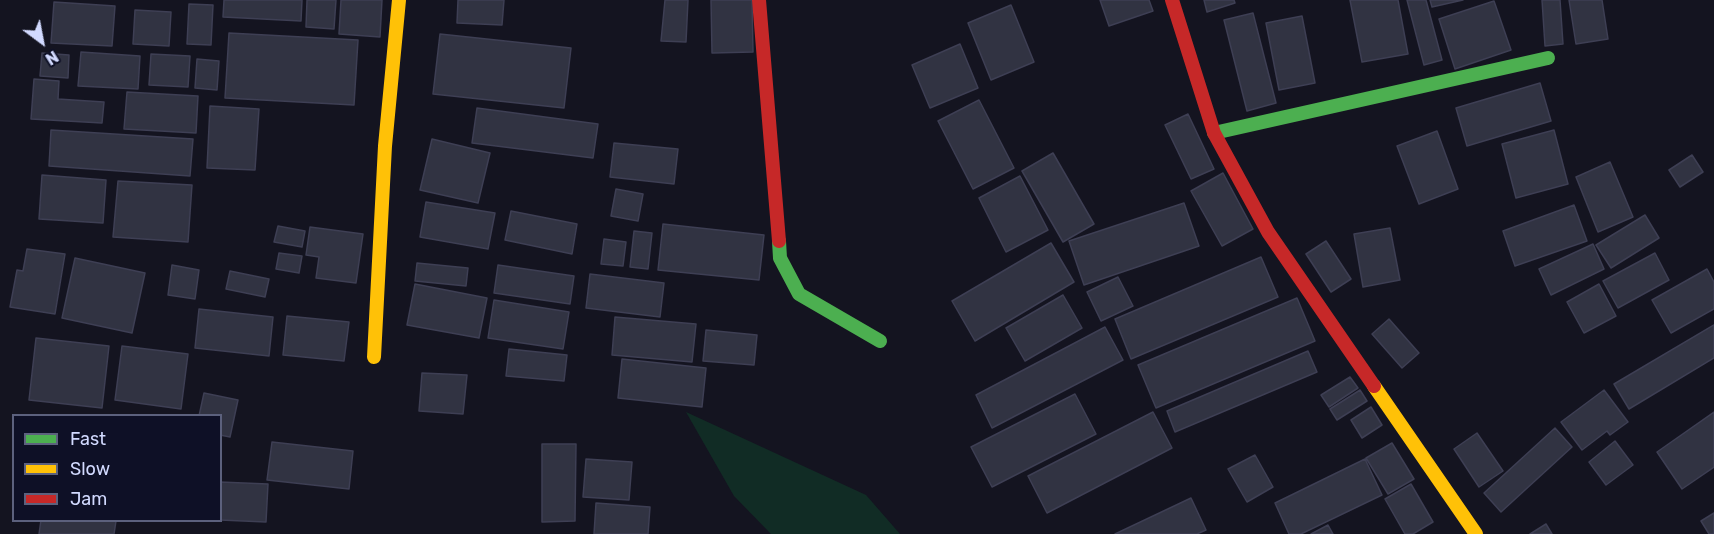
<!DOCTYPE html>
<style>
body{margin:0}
#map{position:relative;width:1714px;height:534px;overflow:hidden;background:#141420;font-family:Rubik,sans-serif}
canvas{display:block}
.legend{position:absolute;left:12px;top:414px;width:210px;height:108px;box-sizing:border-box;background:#0e1026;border:2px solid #5c617d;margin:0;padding:8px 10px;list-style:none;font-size:18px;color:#d2daff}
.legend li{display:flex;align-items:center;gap:12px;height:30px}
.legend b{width:30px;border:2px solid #5c617d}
.north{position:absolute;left:12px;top:12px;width:60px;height:60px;-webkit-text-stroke:4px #0e1026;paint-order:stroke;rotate:148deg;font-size:16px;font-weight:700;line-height:24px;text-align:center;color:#d2daff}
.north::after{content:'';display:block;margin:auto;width:21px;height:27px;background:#d2daff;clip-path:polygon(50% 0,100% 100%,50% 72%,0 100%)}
</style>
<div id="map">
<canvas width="1714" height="534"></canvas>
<ul class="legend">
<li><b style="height:8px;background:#4caf50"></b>Fast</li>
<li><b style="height:8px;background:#ffc107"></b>Slow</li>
<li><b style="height:8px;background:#c62828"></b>Jam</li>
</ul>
<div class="north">N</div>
</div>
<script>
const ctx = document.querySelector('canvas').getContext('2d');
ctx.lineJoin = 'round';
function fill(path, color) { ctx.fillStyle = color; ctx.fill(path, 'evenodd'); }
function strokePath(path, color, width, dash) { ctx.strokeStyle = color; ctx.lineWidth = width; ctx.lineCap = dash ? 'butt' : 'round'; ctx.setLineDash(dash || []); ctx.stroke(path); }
const green = new Path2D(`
 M686,412L866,495L900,534H771L734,496Z`);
const building = new Path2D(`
 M224,0H302L301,21L223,17Z
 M307,0H336L334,29L306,27Z
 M341,0H382L380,37L339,34Z
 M458,0H504L502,25L457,23Z
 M665,0H688L686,42L661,41Z
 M711,0H752L753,52L712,53Z
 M1100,0H1149L1153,11L1109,26Z
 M1204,0H1234L1235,3L1207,12Z
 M1350,0H1398L1408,54L1362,62Z
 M1407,0H1426L1442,60L1424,65Z
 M1430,0H1463L1432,7Z
 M1542,0H1560L1563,44L1545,46Z
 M1569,0H1602L1608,39L1576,44Z
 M1494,1L1511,50L1455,69L1439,19Z
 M54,2L115,6L112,46L51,43Z
 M189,4L213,5L211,45L187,44Z
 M1011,5L1034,62L991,80L968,23Z
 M135,10L171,12L169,46L133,44Z
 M1253,13L1276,103L1247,111L1224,20Z
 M1302,16L1315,83L1279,90L1266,23Z
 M229,33L358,40L354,105L225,98Z
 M440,34L571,48L564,108L433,94Z
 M960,44L978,88L930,108L912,65Z
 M81,52L140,56L138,89L78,86Z
 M42,53L69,55L68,78L40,76Z
 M151,54L190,56L188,87L149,85Z
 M197,59L219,61L217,90L195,88Z
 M34,79L59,81L58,99L104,102L102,123L31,119Z
 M1540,83L1551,121L1467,146L1456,108Z
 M127,92L198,96L196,133L124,129Z
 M979,100L1014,168L973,189L938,121Z
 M210,106L259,109L255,170L207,168Z
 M477,108L598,124L593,158L472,143Z
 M1188,114L1214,169L1191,179L1165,125Z
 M51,130L193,139L190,176L49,166Z
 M1554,130L1568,184L1516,198L1502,144Z
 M1437,131L1458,189L1419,204L1397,146Z
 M432,139L490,153L478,203L420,190Z
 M614,143L678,149L674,184L610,177Z
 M1053,153L1094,224L1063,242L1022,171Z
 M1692,155L1703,172L1680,187L1669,170Z
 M1610,162L1633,217L1598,232L1576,177Z
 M1223,173L1253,229L1222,246L1191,191Z
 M42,175L106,180L103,223L39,219Z
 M1020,176L1048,230L1006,252L979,198Z
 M118,181L192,185L188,242L113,237Z
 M616,189L643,194L638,221L611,216Z
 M426,202L495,213L488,249L420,237Z
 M1184,203L1199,246L1084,285L1069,241Z
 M1574,205L1587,241L1515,266L1503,231Z
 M511,211L577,224L572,254L505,240Z
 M1645,215L1659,238L1611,268L1596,245Z
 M663,224L764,235L759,280L658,270Z
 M278,226L305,231L302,247L274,242Z
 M310,227L363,234L356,283L316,278L319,257L306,255Z
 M1390,228L1400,280L1363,287L1354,234Z
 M634,231L652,233L648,269L630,267Z
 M604,239L626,242L623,266L601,264Z
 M1326,241L1351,279L1331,292L1306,254Z
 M1051,243L1074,282L975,341L952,301Z
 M1593,244L1604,269L1551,295L1539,269Z
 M27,249L65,254L55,314L10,307L17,270L23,271Z
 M279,253L302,256L299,273L276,269Z
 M1655,253L1669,280L1618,308L1603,281Z
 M1261,257L1278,297L1131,359L1115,319Z
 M75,258L145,273L132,333L62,318Z
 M417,263L468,268L466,286L415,281Z
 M172,265L199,270L195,299L168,295Z
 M498,265L574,276L570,304L494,293Z
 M1707,269L1714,282V309L1671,333L1652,300Z
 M230,271L269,279L265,297L226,289Z
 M590,274L664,283L660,317L586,308Z
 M1118,277L1133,306L1101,321L1087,292Z
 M415,284L487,298L479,338L407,325Z
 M1599,284L1616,316L1584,333L1567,302Z
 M1063,295L1082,328L1025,361L1006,328Z
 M1297,298L1315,341L1156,408L1138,365Z
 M494,300L569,312L563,349L488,338Z
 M199,309L273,317L269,356L195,348Z
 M287,316L349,322L344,361L283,355Z
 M615,317L696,324L692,362L612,355Z
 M1389,319L1419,353L1402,368L1372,334Z
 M1714,325V358L1629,409L1614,384Z
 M1105,327L1123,360L992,428L976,395Z
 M706,330L757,335L754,365L703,361Z
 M36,338L109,346L102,408L29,400Z
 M122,346L188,354L181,409L115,400Z
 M509,349L567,355L564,381L506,376Z
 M1308,351L1317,372L1175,432L1167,411Z
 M622,359L706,368L702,407L618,398Z
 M422,373L467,375L463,414L419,411Z
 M1350,377L1358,388L1329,407L1321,395Z
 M1360,390L1367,401L1337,420L1330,409Z
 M1604,390L1628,422L1610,435L1607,431L1582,450L1561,422Z
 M204,393L238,400L230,437L220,435V416H199Z
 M1075,394L1096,434L992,487L971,447Z
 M1371,407L1382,425L1362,438L1351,420Z
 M1153,412L1172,448L1047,513L1028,476Z
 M1714,412V467L1682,489L1657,452Z
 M1555,428L1572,447L1501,512L1484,493Z
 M1477,433L1503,471L1479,487L1454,449Z
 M1615,441L1633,465L1606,485L1589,462Z
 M272,442L353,451L349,489L267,480Z
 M1392,443L1414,479L1388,494L1366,458Z
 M542,444H576L575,521L542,522Z
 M1255,455L1273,487L1247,502L1228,469Z
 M586,459L632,462L629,500L583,497Z
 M1365,459L1382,495L1301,534H1289L1275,503Z
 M220,482L268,484L266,522L220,520Z
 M1411,484L1433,522L1413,534H1405L1385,499Z
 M1191,498L1206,530L1197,534H1115Z
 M596,503L650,507L648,534H594Z
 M1714,513V534H1709L1701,521Z
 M41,520H112L116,521L114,534H39Z
 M1546,524L1552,534H1530Z
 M1328,525L1333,534H1311Z`);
const fast = new Path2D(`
 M1214,133L1548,58
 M779,241L780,258L799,294L880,341`);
const slow = new Path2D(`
 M374,357L385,146L399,0
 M1374,386L1476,534`);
const jam = new Path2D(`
 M759,0L779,241
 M1172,0L1214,133L1268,232L1374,386`);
fill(green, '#112c25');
fill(building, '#313342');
strokePath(building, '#3e3f54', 1.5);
strokePath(fast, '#4caf50', 14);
strokePath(slow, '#ffc107', 14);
strokePath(jam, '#c62828', 14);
</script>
